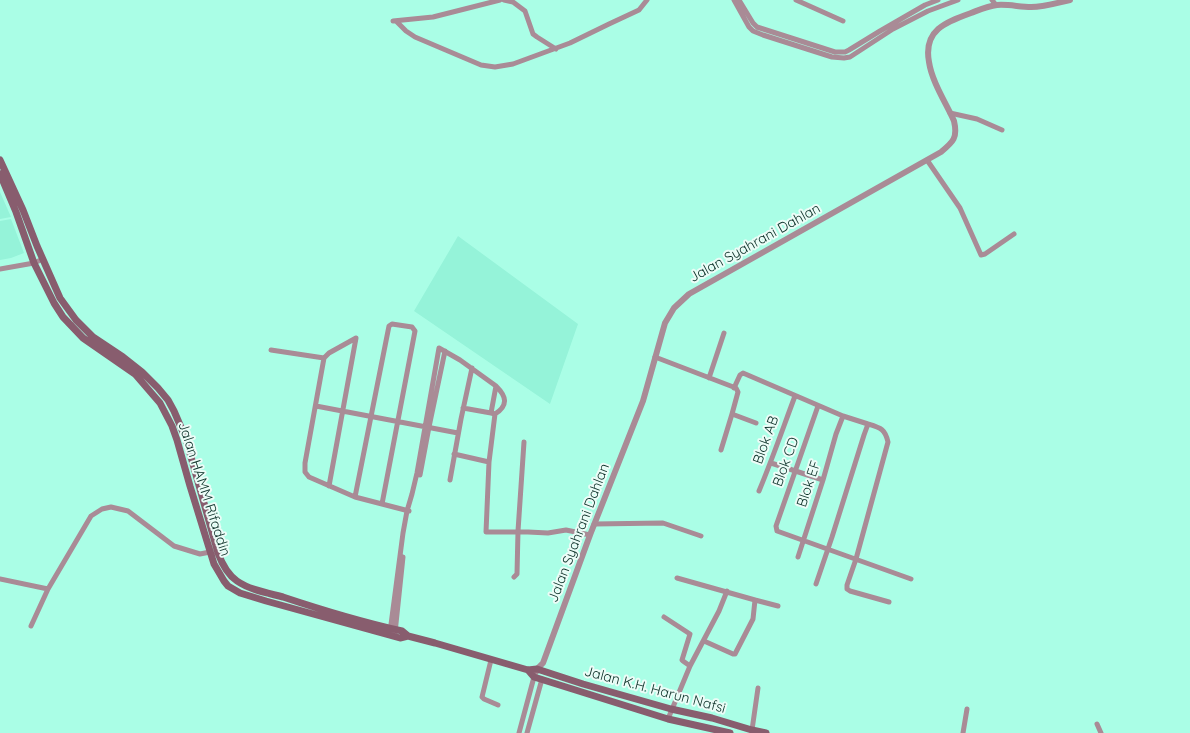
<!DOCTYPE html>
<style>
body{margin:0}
canvas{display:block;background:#aafee6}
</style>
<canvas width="1190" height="733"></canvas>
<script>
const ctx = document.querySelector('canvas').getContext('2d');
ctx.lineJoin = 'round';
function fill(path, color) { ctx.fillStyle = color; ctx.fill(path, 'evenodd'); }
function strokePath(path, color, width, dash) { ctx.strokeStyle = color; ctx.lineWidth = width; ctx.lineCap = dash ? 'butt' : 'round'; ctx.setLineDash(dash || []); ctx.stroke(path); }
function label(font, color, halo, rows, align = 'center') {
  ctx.font = font + ' Quicksand,sans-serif'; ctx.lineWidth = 4; ctx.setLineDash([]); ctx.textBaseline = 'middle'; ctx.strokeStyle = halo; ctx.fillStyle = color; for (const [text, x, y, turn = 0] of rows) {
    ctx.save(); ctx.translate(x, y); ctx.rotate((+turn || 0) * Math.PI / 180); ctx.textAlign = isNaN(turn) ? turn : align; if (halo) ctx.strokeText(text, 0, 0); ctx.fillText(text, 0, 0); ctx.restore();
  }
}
const built = new Path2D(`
 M0,192L11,217L0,219Z
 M11,219L24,253L11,258L0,260V221Z
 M458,236L578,324L550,404L414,311Z`);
const minor = new Path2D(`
 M504,0L513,2L525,11L533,34L537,37L556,49
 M734,0L749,27L753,31L763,35L832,57L844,58L850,57L893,29L928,11L958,0
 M739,0L753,23L757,27L835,52H845L849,50L880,31L925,5L938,0
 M796,0L843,21
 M992,0L996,5
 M393,21L433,17L500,0
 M397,22L406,31L415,37L481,65L495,67L513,64L570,43L609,24L639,10L647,0
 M950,113L977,119L1002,130
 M927,160L960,208L981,255L985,254L1014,234
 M0,269L34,263L43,259
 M271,350L324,358
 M655,357L736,388L738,392L732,414L756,423
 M709,378L724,333
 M734,388L740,375L743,373L843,416L836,434L823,480L798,557
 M316,406L458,433
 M818,406L776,526L777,531L911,579
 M463,408L491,413
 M495,414C509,405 506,396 496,386
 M868,424C881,428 885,429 888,442L856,559L847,585V589L850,591L889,602
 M721,450L732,414
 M454,454L489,462
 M771,463L823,480
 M420,475L429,427L445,351
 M450,480L461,419L472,368
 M329,486L356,338L329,353L324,358L305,463V472L309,477L355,497L409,511
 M759,491C772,460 783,428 795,396
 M355,497L389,326L392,324L412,327L415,331L382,504
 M594,524L663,523L701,536
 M514,577L517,574L518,531L524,442
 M677,578L755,600L753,619L735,654H733L704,641
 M0,579L48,589L91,516L102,509L111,507L128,511L174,546L200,554L210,552
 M816,584L832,537L864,435L868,424L843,416
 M755,600L778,606
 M664,617L690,634L682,660L683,661L690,666
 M31,626L48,589
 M390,632L403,533L407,511L412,494L417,473L439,348L460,360L496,386L491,413L495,414L489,462L486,532H528L548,533L566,530L590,535
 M395,633L403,557
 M491,660L482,697L484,699L498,705
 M668,719L690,666L719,611L727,591
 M1097,724L1101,733
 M752,730L758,688
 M519,733L534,677
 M527,733L542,679
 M963,733L967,709`);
const tertiary = new Path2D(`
 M536,672L537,669L543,663L590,535L643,401L665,323L674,308L689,294L941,152C953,142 958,138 954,121C946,103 932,82 929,62C923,30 946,22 971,13C979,10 988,6 997,5C1008,4 1020,7 1031,7C1044,7 1057,3 1070,0`);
const secondary = new Path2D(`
 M0,160L23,210L37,246L60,298L76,320L93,337L123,357L142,372L158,388L168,400L174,411L186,439L218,553C222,564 227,574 237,581C250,590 268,593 283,597C322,610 362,622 402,631L408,636
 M0,174L16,212L34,263L54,303L63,317L83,338L135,374L160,403L172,426L177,440L190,486L214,564L224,581L228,586L240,593L266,601L400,638L408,636L435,643L528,670L537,669L583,684L671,709L712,718L752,730L766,733
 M528,670L534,677L668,719L730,733`);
const streetNames = [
 ["Jalan Syahrani Dahlan",755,243,-29],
 ["Blok AB",766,440,-70],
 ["Blok CD",786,462,-70],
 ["Blok EF",809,484,-72],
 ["Jalan HAMM Rifaddin",204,489,72],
 ["Jalan Syahrani Dahlan",579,533,-69],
 ["Jalan K.H. Harun Nafsi",655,690,15]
];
fill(built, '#95f3d9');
strokePath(minor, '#a98b96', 5);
strokePath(tertiary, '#a98b96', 6);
strokePath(secondary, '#885d6e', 7);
label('14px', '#092e25', '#ecfcf7', streetNames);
</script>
